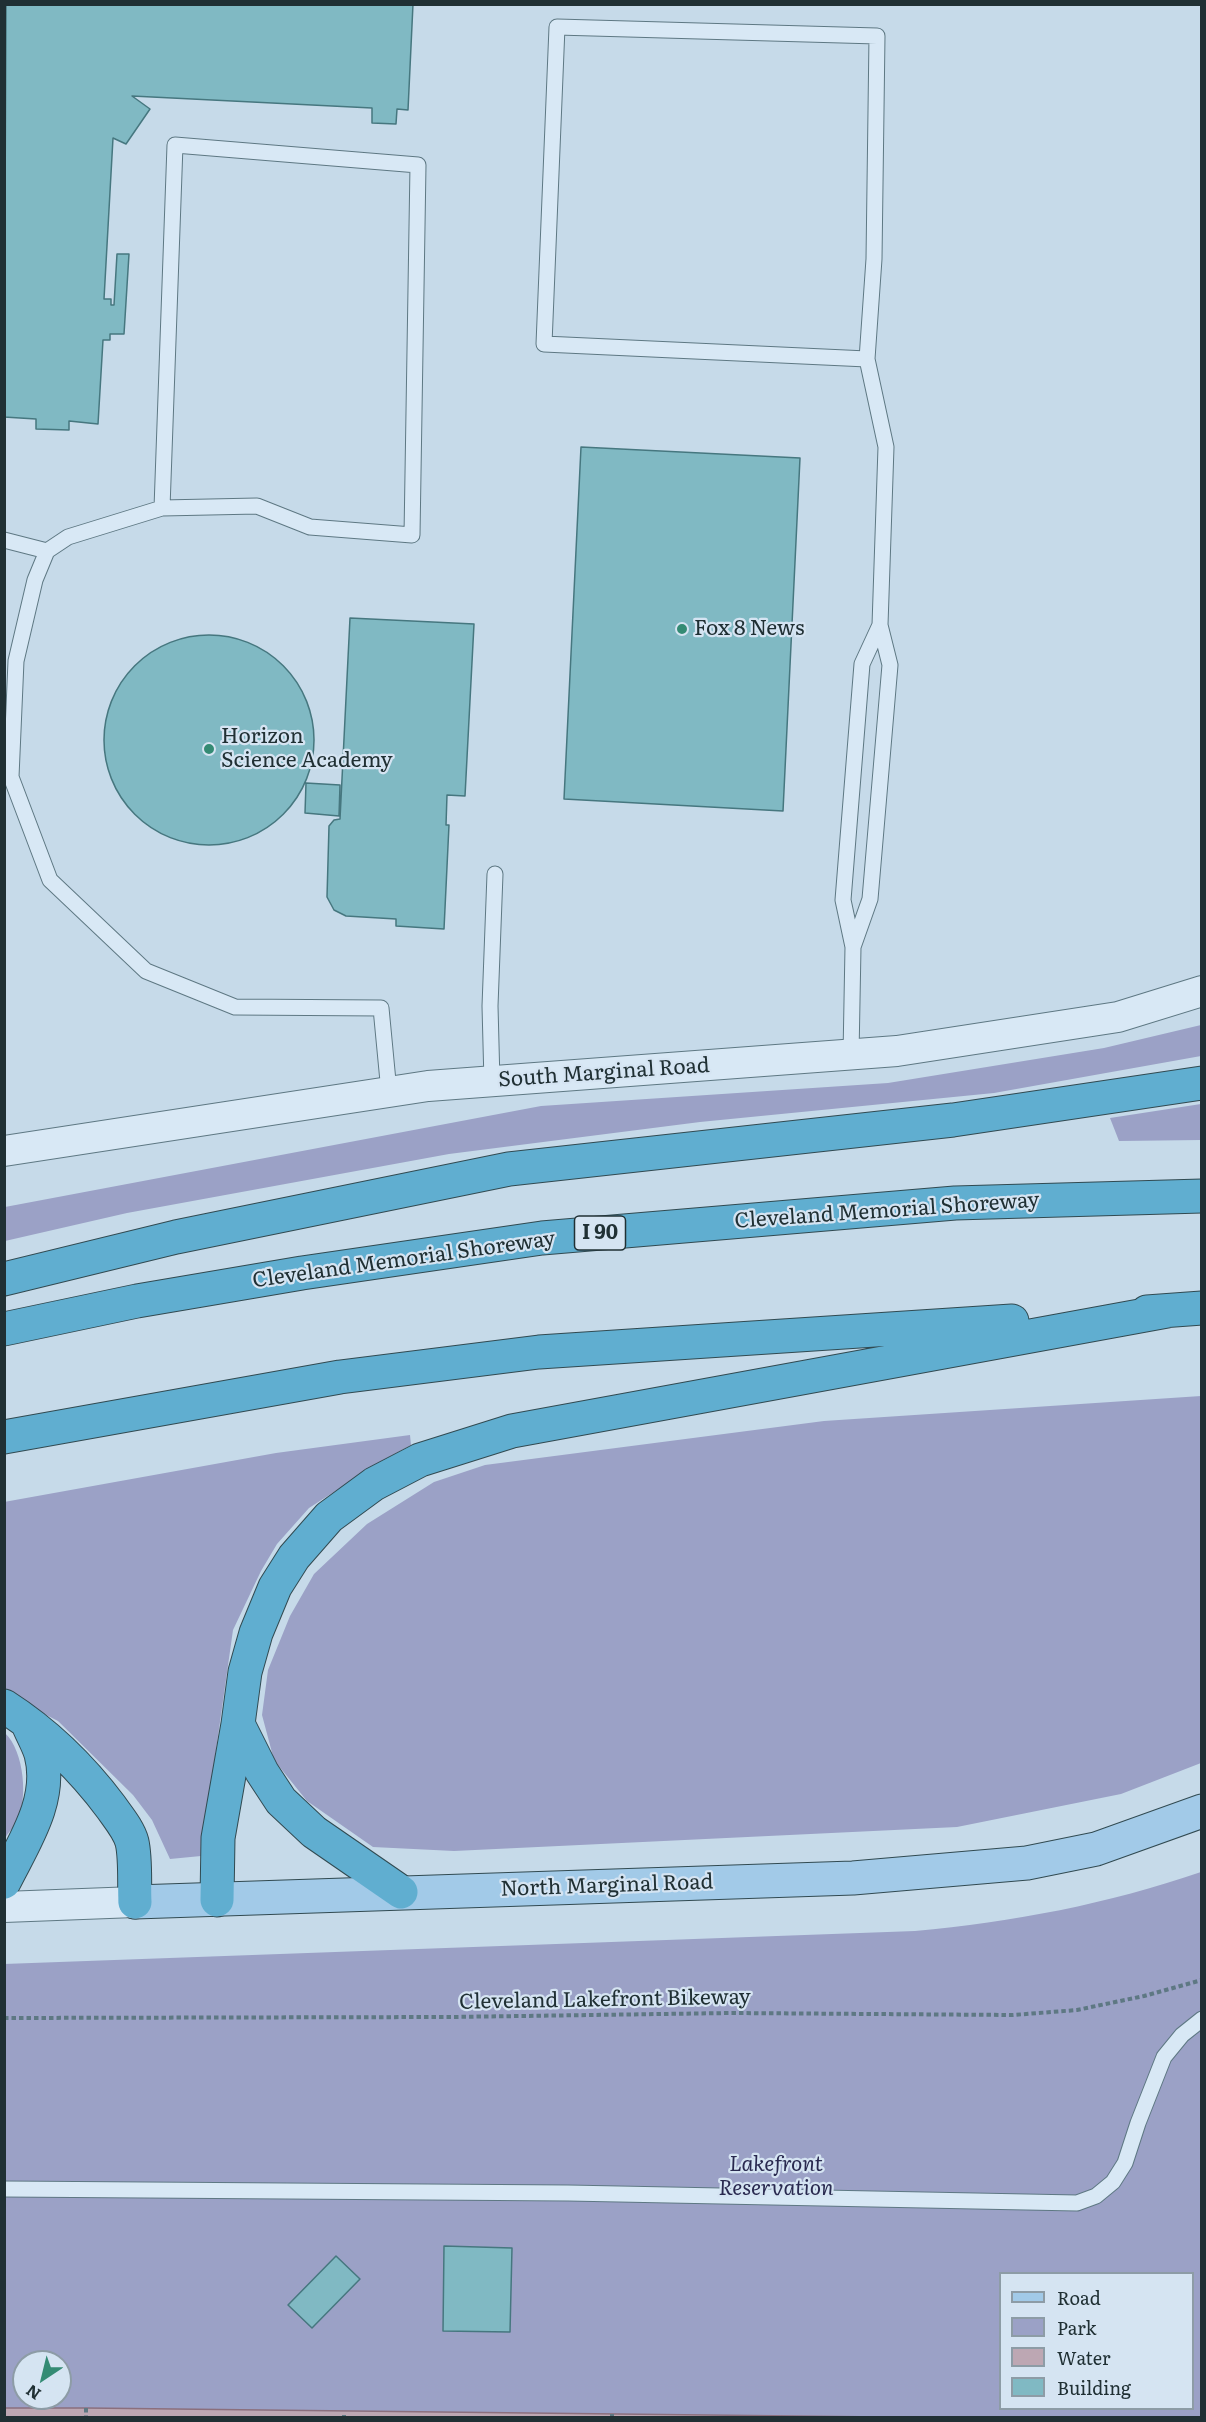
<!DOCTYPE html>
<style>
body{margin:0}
#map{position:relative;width:1206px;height:2422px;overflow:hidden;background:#c6dae9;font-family:Literata,serif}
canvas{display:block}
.frame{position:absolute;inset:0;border:6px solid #203034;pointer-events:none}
.legend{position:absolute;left:999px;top:2272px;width:195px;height:138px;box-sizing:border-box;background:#d5e4f2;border:2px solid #8d9ca6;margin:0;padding:8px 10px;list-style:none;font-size:18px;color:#203034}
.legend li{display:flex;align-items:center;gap:12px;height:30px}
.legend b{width:30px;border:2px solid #8d9ca6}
.north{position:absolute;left:12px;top:2350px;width:60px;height:60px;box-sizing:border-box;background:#d5e4f2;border:2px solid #8d9ca6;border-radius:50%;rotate:215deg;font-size:16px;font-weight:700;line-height:24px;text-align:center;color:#203034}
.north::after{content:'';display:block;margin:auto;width:21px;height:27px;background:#348b74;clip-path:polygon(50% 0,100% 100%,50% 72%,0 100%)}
</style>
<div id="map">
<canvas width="1206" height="2422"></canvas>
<div class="frame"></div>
<ul class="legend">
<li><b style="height:8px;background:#a2cae8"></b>Road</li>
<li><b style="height:16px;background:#9ba1c6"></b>Park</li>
<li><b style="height:16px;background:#bda7b3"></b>Water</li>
<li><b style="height:16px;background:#80b9c3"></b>Building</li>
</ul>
<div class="north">N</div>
</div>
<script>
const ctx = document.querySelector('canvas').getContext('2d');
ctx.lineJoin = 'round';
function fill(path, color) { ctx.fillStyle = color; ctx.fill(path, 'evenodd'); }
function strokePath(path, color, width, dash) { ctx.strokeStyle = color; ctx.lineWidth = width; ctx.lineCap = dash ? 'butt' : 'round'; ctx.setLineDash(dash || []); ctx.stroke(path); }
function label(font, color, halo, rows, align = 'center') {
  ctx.font = font + ' Literata,serif'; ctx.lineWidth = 4.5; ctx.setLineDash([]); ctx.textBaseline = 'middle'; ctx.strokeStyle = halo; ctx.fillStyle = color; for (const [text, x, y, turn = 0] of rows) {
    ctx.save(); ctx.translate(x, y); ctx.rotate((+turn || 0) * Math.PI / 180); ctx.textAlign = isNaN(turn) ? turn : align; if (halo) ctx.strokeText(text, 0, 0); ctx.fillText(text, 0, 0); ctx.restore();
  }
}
const green = new Path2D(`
 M1201,1025V1056L994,1093L700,1122L449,1154L127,1213L5,1241V1207L541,1106L888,1083L1104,1048Z
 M1201,1104V1140L1119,1141L1110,1118Z
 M1201,1396V1763L1121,1794L957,1827L454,1851L373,1847L307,1801L274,1760L262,1715L268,1670L290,1616L314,1574L367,1524L434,1482L485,1465L824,1421Z
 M410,1435L411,1445L385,1459L309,1508L277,1544L261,1571L233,1630L201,1856L170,1859L152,1820L133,1795L58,1721L5,1694L4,1502L276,1453Z
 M5,1733C24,1751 29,1800 16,1823C13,1828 8,1833 5,1838Z
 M1201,1872V2417H5L4,1964L915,1931C1013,1922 1108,1904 1201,1872ZM1000,2274H1192V2408H1000ZM24,2362H60V2398H24Z`);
const water = new Path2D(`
 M5,2408H86L883,2417L5,2418Z`);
const building = new Path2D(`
 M6,4H413L408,110L397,109L396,124L372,123V108L132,96L150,109L126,144L113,138L104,299H111V305H114L117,254H129L124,334H110V340H103L98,424L69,421V430L36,429V419L4,417Z
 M581,447L800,458L783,811L564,799Z
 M350,618L474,624L465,796L447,795L446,825H449L444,929L396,926V919L346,916L334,910L327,897L329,826L334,820L340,819Z
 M104 740a105 105 0 1 1 210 0a105 105 0 1 1-210 0Z
 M306,783L340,785L339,816L305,813Z
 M444,2246L512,2248L510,2332L443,2331Z
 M336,2256L360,2279L312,2328L288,2305Z`);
const path = new Path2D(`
 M4,2018L450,2017L732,2013L1013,2015L1077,2010L1144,1996L1202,1980
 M86,2408V2418
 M344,2418V2415
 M612,2418V2414`);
const lane = new Path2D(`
 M162,508L175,145L418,165L412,535L310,527L257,506L162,508L68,537L47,551L35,580L16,661L11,777L50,880L146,971L235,1007L381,1008L389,1092
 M4,540L47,551
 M853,947L870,899L890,665L880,625L886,447L867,359L874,259L877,36L557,27L544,344L867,359
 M851,1055L853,947L843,900L862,664L880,625
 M492,1082L490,1006L495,874
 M4,2189L568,2193L1077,2203L1096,2196L1113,2182L1125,2163L1138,2123L1164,2057L1182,2035L1202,2019`);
const street = new Path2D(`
 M4,1151L428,1086L897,1051L1118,1017L1202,991
 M4,1907L135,1902`);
const primary = new Path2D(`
 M135,1902L853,1878L1027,1863L1096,1849L1202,1811`);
const highway = new Path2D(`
 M4,1279L176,1237L509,1169L953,1120L1202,1083
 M1147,1312L1202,1308
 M4,1329L137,1301L302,1273L542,1238L955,1203L1202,1196
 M4,1437L340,1377L539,1352L1012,1321
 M4,1706C46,1733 81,1767 111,1807C118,1817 129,1830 132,1842C136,1859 134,1885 135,1902
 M4,1882C24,1842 53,1800 41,1754C38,1744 32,1734 28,1724
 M401,1892L314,1832L281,1801L262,1772L238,1724L245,1672L256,1633L275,1587L294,1557L329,1517L374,1484L420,1460L512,1431L1167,1311
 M217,1900L218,1838L238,1724`);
const markers = [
 [682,629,6,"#348b74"],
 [209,749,6,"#348b74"]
];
const shields = [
 [600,1233,51]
];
const shieldNames = [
 ["I 90",600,1233]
];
const poiNames = [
 ["Fox 8 News",694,629],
 ["Horizon",221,737],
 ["Science Academy",221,761]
];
const streetNames = [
 ["South Marginal Road",604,1073,-4],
 ["Cleveland Memorial Shoreway",887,1211,-4],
 ["Cleveland Memorial Shoreway",404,1260,-8],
 ["North Marginal Road",607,1886,-2],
 ["Cleveland Lakefront Bikeway",605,2000,-1]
];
const parkNames = [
 ["Lakefront",776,2165],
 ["Reservation",776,2189]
];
fill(green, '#9ba1c6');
fill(water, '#bda7b3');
strokePath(water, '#8b6f7d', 1.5);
fill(building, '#80b9c3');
strokePath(building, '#46777f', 1.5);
strokePath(lane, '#5e7883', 17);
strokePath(street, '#5e7883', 32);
strokePath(primary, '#314a51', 35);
strokePath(highway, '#314a51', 35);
strokePath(path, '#5e7883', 4, [4.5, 3]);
strokePath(lane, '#d8e8f5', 15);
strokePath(street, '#d8e8f5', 30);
strokePath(primary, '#a2cae8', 33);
strokePath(highway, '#60aed0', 33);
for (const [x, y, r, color] of markers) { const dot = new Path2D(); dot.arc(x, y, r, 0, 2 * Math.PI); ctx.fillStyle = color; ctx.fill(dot); strokePath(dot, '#d5e4f2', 2); }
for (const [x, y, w] of shields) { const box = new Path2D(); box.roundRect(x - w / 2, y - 17, w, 34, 4.5); ctx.fillStyle = '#d5e4f2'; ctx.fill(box); strokePath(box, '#203034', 1.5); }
label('bold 20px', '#203034', null, shieldNames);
label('21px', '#203034', '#d5e4f2', poiNames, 'left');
label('21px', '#203034', '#d5e4f2', streetNames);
label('italic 21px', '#29294f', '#d5e4f2', parkNames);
</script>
